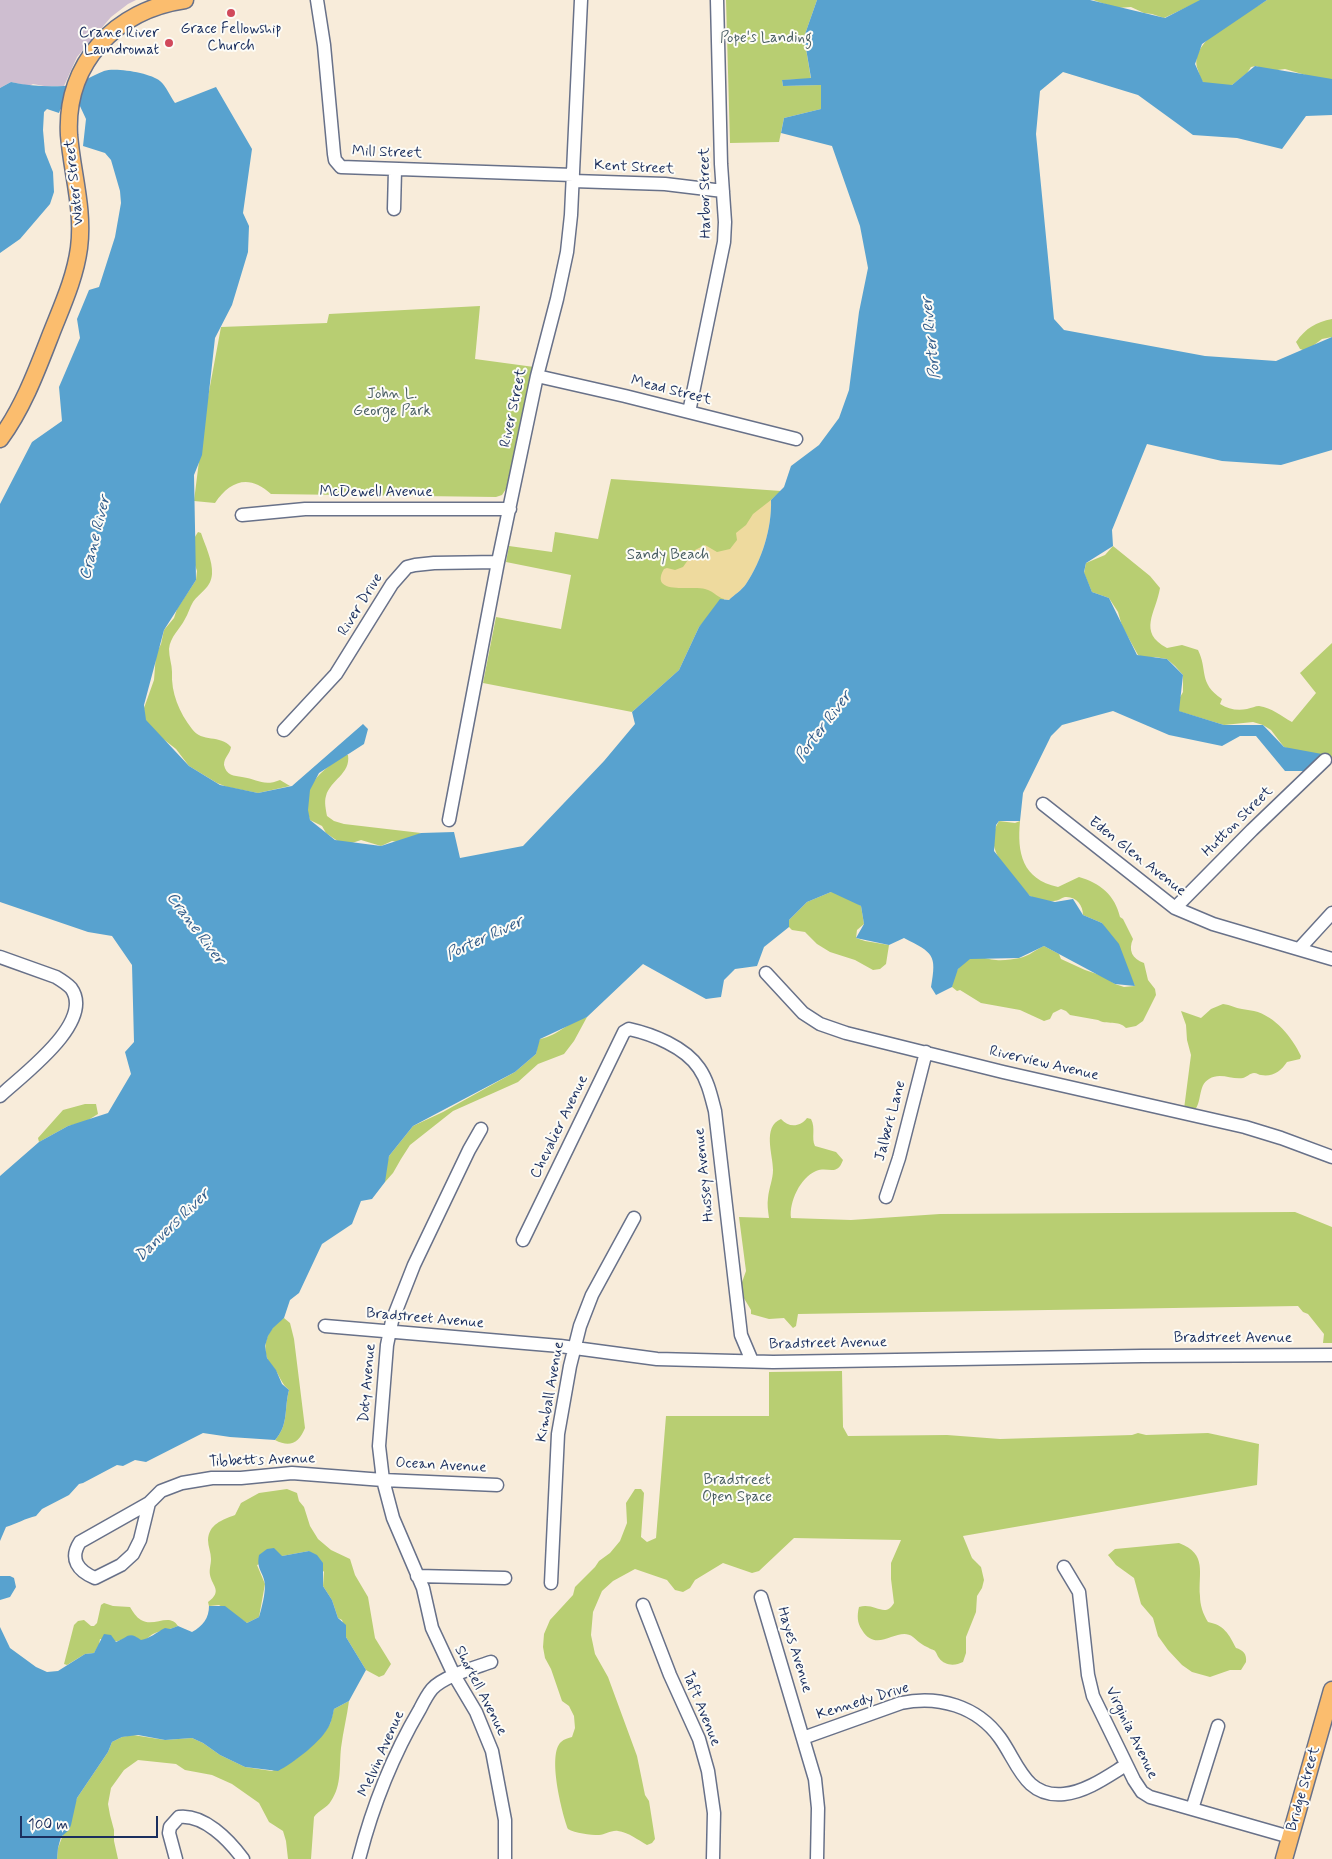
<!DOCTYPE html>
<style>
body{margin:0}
#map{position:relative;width:1332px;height:1859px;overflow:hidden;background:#f8ecda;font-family:Mynerve,sans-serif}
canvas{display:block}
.scale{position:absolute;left:20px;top:1816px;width:138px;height:22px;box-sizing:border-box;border:2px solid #1b2f5e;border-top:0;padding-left:6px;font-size:15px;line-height:18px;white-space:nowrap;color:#1b2f5e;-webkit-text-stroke:4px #fdfcf7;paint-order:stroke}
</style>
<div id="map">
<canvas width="1332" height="1859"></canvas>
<div class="scale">100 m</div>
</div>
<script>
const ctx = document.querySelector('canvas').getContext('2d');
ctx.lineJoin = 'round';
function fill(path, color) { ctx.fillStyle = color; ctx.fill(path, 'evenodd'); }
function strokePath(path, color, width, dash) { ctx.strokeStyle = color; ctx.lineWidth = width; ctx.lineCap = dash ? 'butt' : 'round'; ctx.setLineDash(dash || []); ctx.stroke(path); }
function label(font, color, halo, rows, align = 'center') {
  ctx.font = font + ' Mynerve,sans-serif'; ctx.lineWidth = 4; ctx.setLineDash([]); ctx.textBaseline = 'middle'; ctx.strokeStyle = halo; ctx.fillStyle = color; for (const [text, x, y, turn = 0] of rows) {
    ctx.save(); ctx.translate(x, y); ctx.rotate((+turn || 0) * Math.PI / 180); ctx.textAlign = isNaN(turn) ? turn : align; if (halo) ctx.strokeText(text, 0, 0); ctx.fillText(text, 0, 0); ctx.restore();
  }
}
const industrial = new Path2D(`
 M0,0H136L128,4L111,17L77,57L64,86H44L33,84L29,86L11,82L0,88Z`);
const green = new Path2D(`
 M726,0H817L804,37L811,79L782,80L783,86L821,85V109L784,118L779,142L730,143Z
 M1093,0H1202L1164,18L1152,14L1144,13L1131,7L1117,8Z
 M1267,0H1332V81L1309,76L1285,69L1270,71L1256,66L1251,67L1247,73L1232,85C1225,85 1207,87 1202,81C1200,78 1199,73 1198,70C1186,39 1247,14 1267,0Z
 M480,306L475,359L534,367L506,489L502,495L496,497L271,494C250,474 230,480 215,503L194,501L205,413L221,327L327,323L329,314Z
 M1332,319V337L1322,339L1306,351L1300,349L1296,342C1306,328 1316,322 1332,319Z
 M611,479L781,491L771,500L757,563L699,627L679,670L632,712L483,683L496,617L561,629L571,575L506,562L509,546L552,552L555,532L598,539Z
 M198,532L201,533C205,545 213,561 212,574C211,588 200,592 193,602C190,607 188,614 185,619C180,629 170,637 169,649C169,657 172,665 172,672C171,693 179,712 192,729C202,743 220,734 231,747C230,754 224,757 224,765C226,775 234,776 242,777C258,779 263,787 280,780L290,786L258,793L227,787L217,783L189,766L176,749L153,731L145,720L144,708L154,680L156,654L161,644L164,630L174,618L177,609L196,580L197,571L192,556L193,540Z
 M1113,546L1150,576L1160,588C1156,613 1137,632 1167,648L1182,645L1198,650C1208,670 1198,683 1222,699L1220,704C1228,709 1237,711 1247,709C1252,708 1255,706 1259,706C1272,708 1281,716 1292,722L1316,693L1300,673L1332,643V758L1314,778L1290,749L1284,747L1271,730L1263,725L1253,722L1224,725L1178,711L1179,699L1183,692V675L1175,666L1167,659L1155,657L1146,659L1138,655L1122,626L1118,612L1109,598L1092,592L1084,573L1086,563L1105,555Z
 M344,755H348C351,774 330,780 326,796C324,802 326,810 327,816L334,821L344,824L421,833L403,843L392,841L381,846L361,840L352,843L339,842L326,833L322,826L310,820C299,787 320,772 344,755Z
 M999,821L1015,823L1020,821C1017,853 1022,879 1058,887L1079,877C1100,883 1115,895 1120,917L1123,919L1133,939C1128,950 1132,959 1144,963L1148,980L1155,989L1156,995L1143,1021L1136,1026L1126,1028C1119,1020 1106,1025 1098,1020L1070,1015L1066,1011L1061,1009L1053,1013L1050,1019L1044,1021L1020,1010L981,1003L960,990L957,991L952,987C953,974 962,957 977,957C984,957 990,960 996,960C1003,961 1013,959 1020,958C1029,956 1035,950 1044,946L1059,954L1061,959L1085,970L1103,976L1115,984L1124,987L1135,986L1102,923L1083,915C1083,905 1076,896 1065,897C1061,898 1058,901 1054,901C1047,902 1036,899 1030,896C1013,876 980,850 999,821Z
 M831,892H840L861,906L864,924L857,930L856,938L865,941L889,945L886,964L880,969L873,970L855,960L830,952L817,944L805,932L792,930L789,927V920L807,902Z
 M1223,1004C1231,1005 1235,1008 1242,1009C1246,1010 1250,1010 1254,1011C1275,1016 1292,1037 1301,1056L1300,1059L1287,1062C1281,1071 1273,1077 1261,1075C1259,1075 1257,1073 1254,1073C1250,1073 1247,1077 1243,1078C1232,1080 1220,1072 1209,1079C1197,1086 1203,1103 1193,1112L1184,1109L1191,1055L1187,1040L1186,1025L1181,1011L1201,1018L1211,1009Z
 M587,1017L574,1041L564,1054L538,1064L518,1082L453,1111L410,1145L401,1159L393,1173L385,1182L383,1176L389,1156L413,1126L443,1112L515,1072L536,1054L538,1043L540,1039C558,1036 570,1020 587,1017Z
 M85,1104H96L98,1114L85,1122L68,1126L39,1142L38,1138L63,1110Z
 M807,1118L811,1119C816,1128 811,1138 815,1146L836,1152L843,1160C837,1177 828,1166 816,1171C800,1178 789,1202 791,1218L851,1220L940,1214L1295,1212L1332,1227V1343H1323L1324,1334L1308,1314L1303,1312L1298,1306L798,1314L796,1326L793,1328L784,1318L769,1319L751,1314V1310L742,1295L741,1285L746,1271L739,1217L769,1218C768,1211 767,1204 768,1198C769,1188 773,1179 773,1170C773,1154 762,1127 781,1119C789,1128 800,1127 807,1118Z
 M284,1318L290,1323L294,1339L305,1428C299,1443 290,1448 275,1440C289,1425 284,1408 289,1390C282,1384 281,1379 276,1371C274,1368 271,1365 269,1362C260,1345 269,1327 284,1318Z
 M842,1371L843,1427L848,1436L947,1435L1000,1439L1132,1435L1138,1433L1146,1435L1208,1433L1259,1444L1257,1485L963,1536L972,1558L981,1567L984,1580L982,1588L977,1596L976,1612L966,1637V1653L963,1662C955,1666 945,1666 939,1658C937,1656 937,1653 935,1651C935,1650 930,1649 929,1648C922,1645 919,1642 913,1637C898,1625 877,1655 862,1630C857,1623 857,1615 859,1607C875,1602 885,1619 894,1603L891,1579V1563L901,1540L794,1538L759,1571L752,1573L723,1563L695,1580L690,1588L683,1592L675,1590L667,1580L635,1569L613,1581L602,1591L593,1612L591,1635L595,1654L608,1677L637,1756L645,1795L649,1801L655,1839L652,1843L647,1845C638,1840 628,1832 618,1831C611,1830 605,1835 599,1835C590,1835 575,1833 568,1829C562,1813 547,1755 561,1742C564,1739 569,1738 572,1737L575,1728L574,1716L569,1706L562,1701L551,1669L545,1658L543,1647L544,1634L550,1620L573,1595L575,1587L595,1567L599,1561L610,1553L620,1541L627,1523L626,1503L635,1489H641L644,1493L641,1537L647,1542L656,1538L666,1416H769V1372Z
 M287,1489L297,1493L299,1501L304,1507L310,1526L318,1539L331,1550L350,1559L355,1575L368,1597L375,1638L391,1664L384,1675L379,1677L366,1670L346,1637L345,1629L342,1620L338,1618L332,1600L323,1586L324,1572L309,1551L282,1556L257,1565L265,1584L259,1617L247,1623L219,1605L209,1606L208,1602C223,1591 212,1586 210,1575C209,1569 211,1565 211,1559C211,1553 208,1546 208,1540C209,1524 222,1520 235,1515L241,1503L259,1493Z
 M1179,1543C1208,1554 1198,1573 1200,1596C1200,1605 1203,1614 1208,1622C1224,1625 1229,1634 1236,1648C1243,1650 1247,1654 1246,1662L1241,1670H1230L1210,1677L1192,1672L1182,1665L1168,1650L1158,1636L1153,1618L1141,1604L1134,1578L1116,1565L1108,1555L1115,1549Z
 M104,1603L113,1606L130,1607C133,1612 136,1617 141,1620C154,1628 169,1612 178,1626C170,1630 160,1630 153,1634C148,1637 147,1640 141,1641C127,1631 131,1638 118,1641C112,1642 106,1640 100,1639L99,1645L94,1653L85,1654L67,1665L64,1664L74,1625L78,1621L84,1620L91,1626H94L97,1623L101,1605Z
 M349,1701C347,1716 343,1732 341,1748C339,1766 342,1785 331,1801C327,1808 319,1810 314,1817L311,1859H288L286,1841L283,1831L269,1822L259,1803L232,1784L212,1775L185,1770L176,1764L138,1760L124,1770L111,1788L108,1804L110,1815L114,1830V1841L118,1859H57L58,1848L77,1798L108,1752L112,1742L122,1737L133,1735L165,1740L192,1738L203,1743L220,1755L245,1767L272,1771L296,1759L324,1733L330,1724L334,1709Z`);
const sand = new Path2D(`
 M771,500C772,528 762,560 746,584C742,590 734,595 729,600C717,599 716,592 705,589C694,585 648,596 664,569L667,568L675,570L683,567L695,550L705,545L717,552L730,549L737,540L736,533L746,525L753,514Z`);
const water = new Path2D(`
 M817,0H1090L1165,18L1200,0H1267L1202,44L1195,64L1203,82L1232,85L1255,66L1332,79V115L1306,116L1282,149L1237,138L1193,135L1138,95L1063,72L1040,91L1036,134L1054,319L1064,330L1205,356L1276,361L1332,337V450L1281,465L1222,461L1147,444L1112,530L1113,546L1086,563L1084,572L1092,592L1109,598L1137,655L1167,659L1183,675L1179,711L1224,725H1263L1284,747L1322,754L1304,771H1285L1256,736H1240L1222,746L1169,735L1113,711L1062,725L1051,736L1023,793L1020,821H999L996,825L994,851L1030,896L1055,902L1073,899L1083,915L1102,923L1119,944L1135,986L1115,984L1044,946L1019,958L970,959L958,969L952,987L936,995L931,987C937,954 933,953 904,938L889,945L856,938L864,924L861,906L831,892L807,902L789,920V927L764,947L757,966L735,969L724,980L721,997L706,999L643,964L587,1017L540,1039L536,1054L515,1072L413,1126L389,1156L385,1182L372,1199L361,1201L352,1224L322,1244L299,1293L290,1300L284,1318L273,1328L268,1336L265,1346L267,1358L276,1370L282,1384L289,1390C284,1408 289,1425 275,1440L230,1437L203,1433L146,1462L135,1460L123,1466L117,1465L83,1483L79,1484L69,1495L42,1509L36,1516C26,1518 16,1524 6,1527L0,1541V1176L39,1142L68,1126L108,1113L131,1074L125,1052L134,1042L132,965L112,936L88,932L0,902V504L32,442L62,421L59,387L80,338L77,319L89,290L99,287L115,237L121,203L120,191L111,160L105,153L83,146L86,119L79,104C70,104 62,103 59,113L47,109L44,112L43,130L45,152L53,172L54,192L50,204L20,239L0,253V88L11,82C28,86 47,87 64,86C77,85 92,76 104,71C115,67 151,73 160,81C166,86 170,96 175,103L216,87L252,149L243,213L249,226L248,252L232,305L215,338L202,455L194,475L196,580L164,630L144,705L146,720L189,766L220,785L258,793L292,786L363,724L368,729L364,744L319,773L310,790L308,810L310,820L335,840L381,846L421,833L454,832L460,858L523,846L604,761L635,724L632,712L679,670L699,627L720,599L729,600C734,595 742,590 746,584C762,560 772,528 771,500L784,487L791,466L819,445L839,418L849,390L859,312L868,268L860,226L832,146L781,133L784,118L821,109V85L783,86L782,80L811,78L804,37Z
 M274,1548L282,1556L309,1551L317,1555L323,1563V1586L332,1600L338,1618L346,1625V1637L366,1670L349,1701L334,1709C333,1714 332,1719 330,1724C323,1741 293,1763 278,1771L245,1767L220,1755L203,1743L192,1738L165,1740L138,1735L122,1737L112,1742L108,1752L77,1798L71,1825L69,1830L61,1837L58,1848L57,1859H0V1627L10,1648L36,1667L47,1672L58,1671L85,1654L94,1653L104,1634L111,1635L116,1642C129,1637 128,1631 141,1640C149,1639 157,1632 165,1628L170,1629L178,1626L192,1632C203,1626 209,1618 209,1606H225L247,1623L259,1617C262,1607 265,1595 265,1585C264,1572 256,1570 259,1555L267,1549Z
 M0,1576H10L14,1578L16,1587L10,1597L0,1600Z`);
const minor = new Path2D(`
 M317,0L324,45L334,154L335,160L341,167L573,175
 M573,181L665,184L723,191
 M394,209L395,170
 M537,376L625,396L796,439
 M689,412L724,242L725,222L721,164L717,0
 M242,515L305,509H510
 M284,730L336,674L392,584L407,567L415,565L434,563L498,562
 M1043,804L1175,908L1213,924L1332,959
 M449,820L498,562L537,376L557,299L567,252L571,215L581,0
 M1175,908L1252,830L1325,760
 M1300,948L1332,913
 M0,957L56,977C61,980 67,984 71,988C96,1022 21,1076 0,1096
 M766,973L803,1013L820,1024L846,1033L1003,1072L1245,1127L1281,1138L1332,1157
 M481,1129L469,1150L414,1265L392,1321L387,1345L379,1446L383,1480L393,1518L423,1588L432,1628L454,1675L476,1712L492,1751L505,1820V1859
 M886,1197L899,1158L926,1052
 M523,1240L624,1032L629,1029C652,1034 685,1047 699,1068C708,1081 711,1096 715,1111L741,1335L752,1361
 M325,1326L560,1346L657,1359L773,1362L1142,1356L1332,1355
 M149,1503L80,1542C69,1559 78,1571 95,1578L121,1565L133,1554L140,1540L149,1503L161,1491L182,1483L212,1478H241L292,1473L383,1480L497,1485
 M1064,1567L1079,1592L1088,1675L1093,1696L1134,1780L1142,1792L1150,1797L1290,1837
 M417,1576L505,1578
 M551,1583L558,1434L570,1366L580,1326L592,1295L634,1218
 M761,1597L815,1779L818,1808L817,1859
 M643,1605L670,1675L699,1739L708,1771L714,1813L713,1859
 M803,1738L901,1703C938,1695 977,1706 1000,1738C1018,1763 1025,1798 1064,1794C1086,1792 1108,1776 1126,1765
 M1192,1809L1218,1726
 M176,1859L169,1833L170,1827L179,1817C204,1814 229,1840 243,1859
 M359,1859C372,1808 393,1755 420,1709C423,1703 427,1695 432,1689C444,1676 474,1668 491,1662`);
const major = new Path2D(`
 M0,439C23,408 37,370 51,334C62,306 75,278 79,248C84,209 72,173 69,135C65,63 116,10 185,0
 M1284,1859L1332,1690`);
const markers = [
 [231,13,5,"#d1495b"],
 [169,43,5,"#d1495b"]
];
const poiNames = [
 ["Grace Fellowship",231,30],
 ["Church",231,47],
 ["Crane River",159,34,"right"],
 ["Laundromat",159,51,"right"]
];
const parkNames = [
 ["Pope's Landing",766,39],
 ["John L.",392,395],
 ["George Park",392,412],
 ["Sandy Beach",668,556],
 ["Bradstreet",737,1481],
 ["Open Space",737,1498]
];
const streetNames = [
 ["Mill Street",387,153,2],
 ["Kent Street",634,168,3],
 ["Water Street",75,182,-96],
 ["Harbor Street",706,193,-91],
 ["Mead Street",671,391,14],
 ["River Street",514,408,-78],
 ["McDewell Avenue",376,493],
 ["River Drive",361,605,-58],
 ["Hutton Street",1238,822,-45],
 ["Eden Glen Avenue",1137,857,38],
 ["Riverview Avenue",1044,1064,13],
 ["Jalbert Lane",891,1121,-75],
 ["Chevalier Avenue",560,1127,-64],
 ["Hussey Avenue",705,1175,-96],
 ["Bradstreet Avenue",425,1319,5],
 ["Bradstreet Avenue",1233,1339],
 ["Bradstreet Avenue",828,1344,-1],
 ["Doty Avenue",368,1383,-85],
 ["Kimball Avenue",551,1392,-80],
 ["Tibbetts Avenue",262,1461,-2],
 ["Ocean Avenue",441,1466,3],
 ["Hayes Avenue",794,1650,73],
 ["Shortell Avenue",480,1691,63],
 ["Kennedy Drive",863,1702,-17],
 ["Taft Avenue",701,1709,68],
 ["Virginia Avenue",1131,1733,64],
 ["Melvin Avenue",382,1754,-66],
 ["Bridge Street",1304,1789,-74]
];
const waterNames = [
 ["Porter River",932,338,-96],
 ["Crane River",96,538,-76],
 ["Porter River",824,727,-53],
 ["Crane River",195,929,53],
 ["Porter River",485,939,-25],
 ["Danvers River",173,1226,-44]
];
fill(industrial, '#cebed0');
fill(green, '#b8ce72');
fill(sand, '#eeda9e');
fill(water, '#58a2cf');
strokePath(minor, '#687189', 15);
strokePath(major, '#687189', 19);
strokePath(minor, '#fff', 12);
strokePath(major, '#fbbd6e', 16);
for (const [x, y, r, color] of markers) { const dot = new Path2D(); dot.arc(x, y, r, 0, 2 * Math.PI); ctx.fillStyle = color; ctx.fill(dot); strokePath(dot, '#fdfcf7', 2); }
label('15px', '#1b2f5e', '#fdfcf7', poiNames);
label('15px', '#4a5f64', '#fdfcf7', parkNames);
label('15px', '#1b2f5e', '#fdfcf7', streetNames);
label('italic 16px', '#335d8b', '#fdfcf7', waterNames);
</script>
